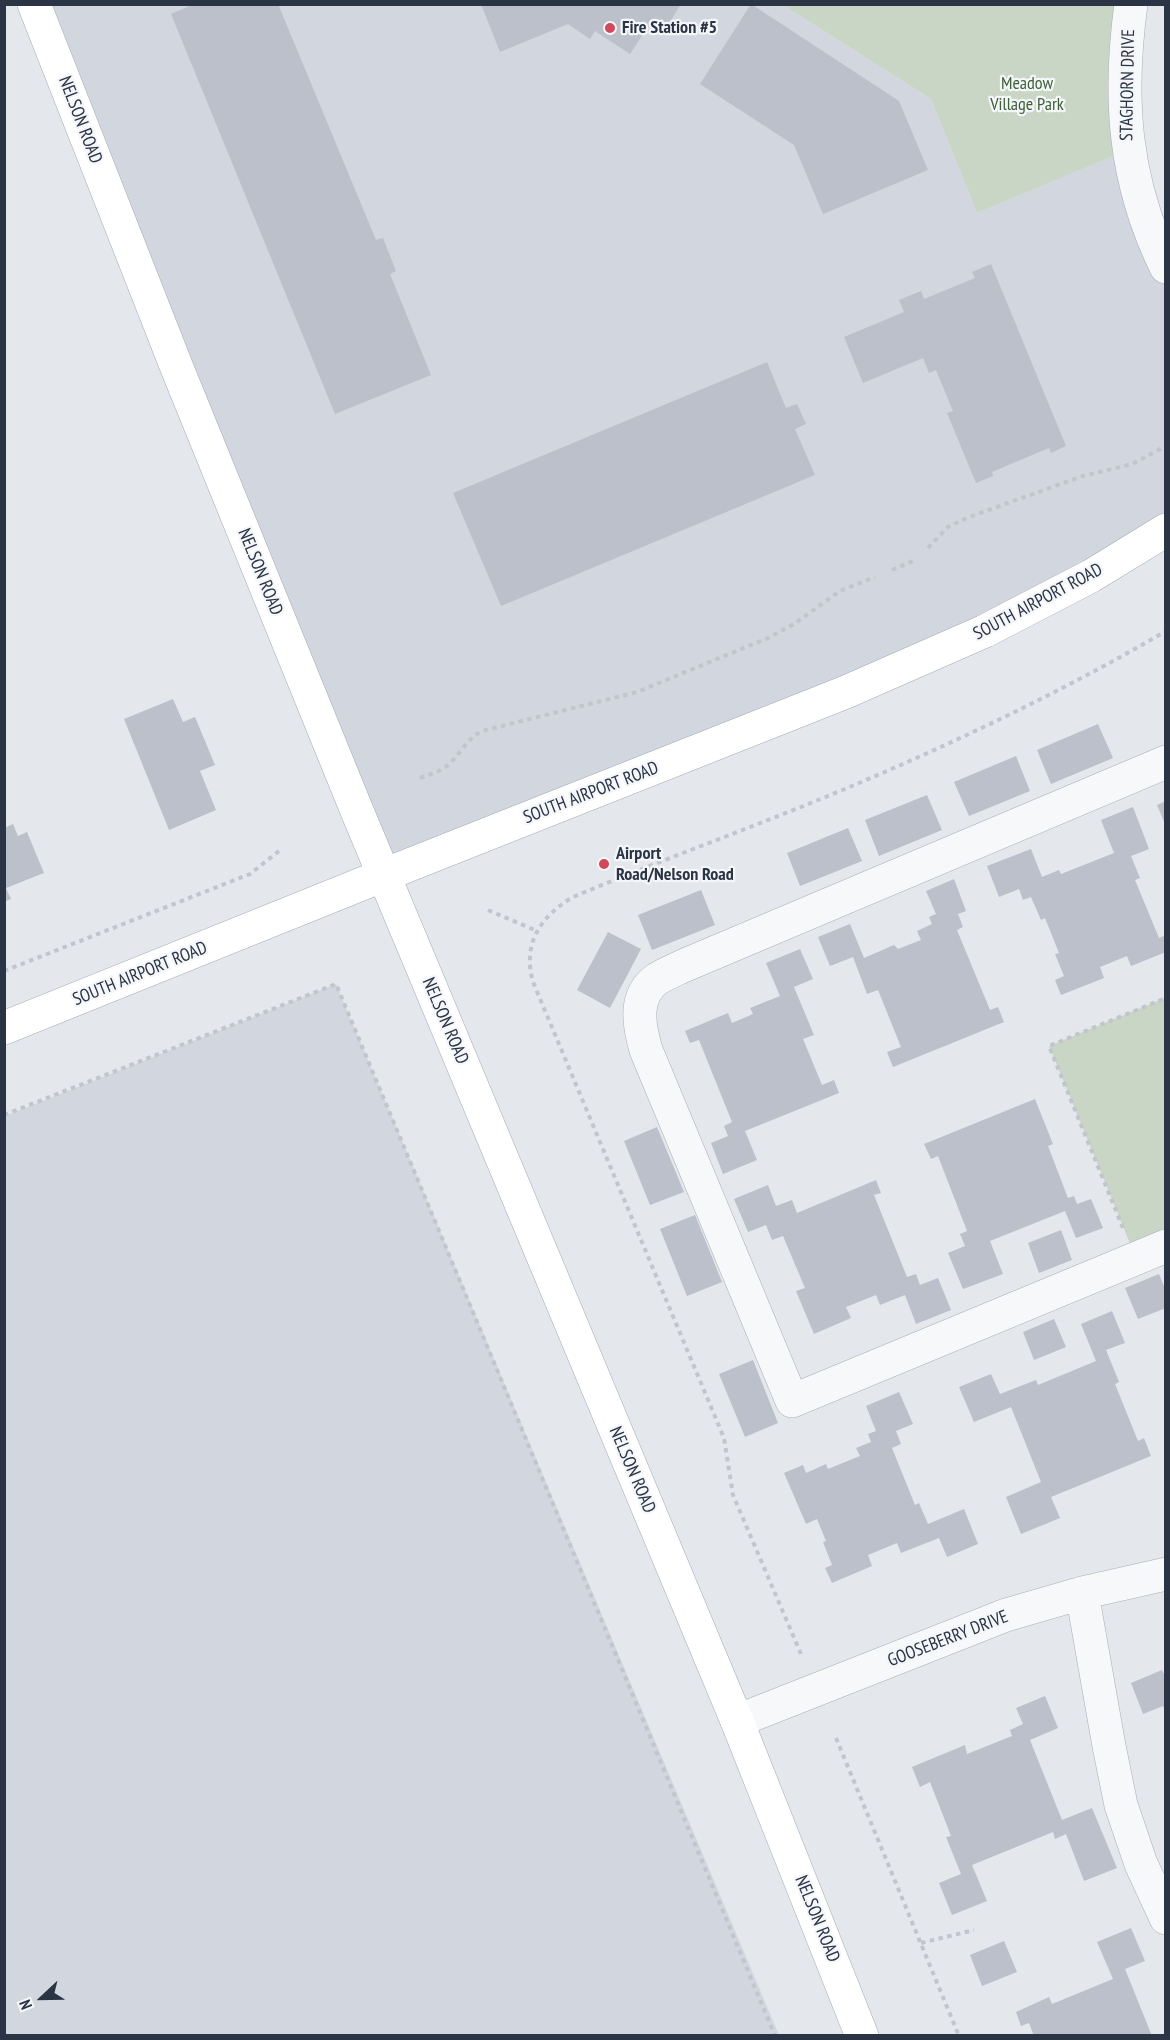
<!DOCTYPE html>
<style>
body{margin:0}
#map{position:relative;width:1170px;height:2040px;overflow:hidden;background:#e4e7ec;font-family:"PT Sans Narrow",sans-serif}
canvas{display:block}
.frame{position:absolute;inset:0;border:6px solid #2b3445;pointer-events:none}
.north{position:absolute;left:12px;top:1968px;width:60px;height:60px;-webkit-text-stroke:4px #f4f6f9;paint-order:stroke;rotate:248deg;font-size:16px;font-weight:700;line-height:24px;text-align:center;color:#2b3445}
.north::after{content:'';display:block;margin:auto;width:21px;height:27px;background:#2b3445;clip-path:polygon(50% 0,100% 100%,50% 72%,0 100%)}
</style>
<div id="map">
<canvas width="1170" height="2040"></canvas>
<div class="frame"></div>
<div class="north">N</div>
</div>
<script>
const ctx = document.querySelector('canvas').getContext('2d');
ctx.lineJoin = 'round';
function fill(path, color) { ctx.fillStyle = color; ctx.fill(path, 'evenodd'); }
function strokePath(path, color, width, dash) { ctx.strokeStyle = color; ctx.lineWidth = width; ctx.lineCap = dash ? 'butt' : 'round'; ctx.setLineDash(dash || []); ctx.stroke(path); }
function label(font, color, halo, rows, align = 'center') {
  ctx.font = font + ' "PT Sans Narrow",sans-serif'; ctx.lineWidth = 4.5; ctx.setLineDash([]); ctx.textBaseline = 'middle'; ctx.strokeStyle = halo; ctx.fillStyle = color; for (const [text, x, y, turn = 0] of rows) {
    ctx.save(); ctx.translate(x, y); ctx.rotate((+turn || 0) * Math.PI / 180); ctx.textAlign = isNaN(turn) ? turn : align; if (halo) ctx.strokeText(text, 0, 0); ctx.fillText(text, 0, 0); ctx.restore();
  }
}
const built = new Path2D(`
 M52,4L783,5L931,99L977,213L1128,150L1165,267V530L1091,576L384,875L40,18Z
 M336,984L779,2035H5V1116Z`);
const green = new Path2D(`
 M783,5H1131L1128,150L977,213L931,99Z
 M1165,998V1246L1136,1258L1049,1046Z`);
const building = new Path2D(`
 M194,4H278L376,240L383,238L396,271L390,274L431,375L335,414L171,14Z
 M481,4H681L663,33L650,24L630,54L595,31L590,39L568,24L500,52Z
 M751,4L899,101L928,170L823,214L794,145L700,84Z
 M991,264L1066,446L1051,453L1049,448L992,472L993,476L976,483L947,413L953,411L936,370L929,373L923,358L863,383L844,337L904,312L899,300L921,291L924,299L975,278L972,272Z
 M767,362L786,408L797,404L806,424L795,429L815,475L501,606L453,493Z
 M173,699L183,722L195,717L215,765L200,771L216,810L169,830L124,719Z
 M1098,724L1113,758L1051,784L1037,750Z
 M1016,756L1030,791L969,816L954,782Z
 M927,795L942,830L879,856L865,820Z
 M1166,801V824H1165L1157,805Z
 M1133,807L1149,849L1131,856L1140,878L1135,880L1159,938L1166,935V952L1131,966L1127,956L1100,967L1104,978L1061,995L1055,980L1064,976L1055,954L1059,953L1045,918L1041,920L1031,897L1023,900L1019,889L999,897L987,866L1031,849L1042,877L1059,870L1061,874L1114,853L1101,820Z
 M13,824L18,836L27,832L44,873L6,888L11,899L4,902V828Z
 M848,828L862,861L800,886L787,853Z
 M954,879L966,911L958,914L963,927L957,930L990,1010L998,1007L1004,1022L893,1067L887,1052L901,1047L878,990L867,994L853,957L830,966L818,937L850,924L864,958L894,945L898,949L921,940L917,931L932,924L929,917L936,914L926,891Z
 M701,890L715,925L652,950L638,915Z
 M608,932L641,949L610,1008L577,990Z
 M800,949L813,979L794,987L814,1035L803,1039L822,1085L834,1080L839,1093L745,1131L757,1160L723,1174L711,1143L728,1136L724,1126L732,1122L699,1040L690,1043L685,1031L728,1013L732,1023L753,1014L750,1008L780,996L766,963Z
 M1035,1099L1053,1144L1048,1146L1068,1198L1074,1196L1077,1204L1091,1199L1103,1228L1076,1238L1065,1211L990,1241L1003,1274L963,1289L948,1253L965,1246L960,1234L967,1231L938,1156L931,1159L924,1144Z
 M657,1127L684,1192L650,1205L624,1141Z
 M876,1180L881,1193L874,1195L907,1277L916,1274L920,1285L938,1278L951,1310L916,1324L905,1295L880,1305L876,1295L846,1307L851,1318L814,1334L796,1291L805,1288L783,1236L772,1240L766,1225L748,1232L734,1199L768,1185L776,1206L792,1200L797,1213Z
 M695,1215L722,1282L687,1296L660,1229Z
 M1061,1230L1072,1260L1039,1273L1028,1243Z
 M1159,1274L1166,1291V1308L1138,1319L1125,1288Z
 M1112,1311L1125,1343L1106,1350L1119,1382L1115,1384L1138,1441L1144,1438L1151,1456L1051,1497L1060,1518L1021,1534L1006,1497L1041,1482L1011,1407L974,1422L959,1387L991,1374L1000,1394L1036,1380L1038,1385L1096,1361L1081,1324Z
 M1054,1319L1066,1347L1034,1360L1023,1332Z
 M753,1360L778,1423L745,1437L719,1374Z
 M899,1392L913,1424L896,1431L901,1444L892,1448L915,1505L919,1503L928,1524L964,1509L978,1544L947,1557L939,1538L901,1553L897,1543L868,1555L872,1566L832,1583L825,1568L832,1565L823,1542L826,1541L817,1519L806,1524L784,1473L803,1465L806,1473L826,1464L828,1469L860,1456L856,1448L871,1442L868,1434L876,1431L866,1406Z
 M1162,1670L1166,1679V1713L1163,1706L1143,1714L1131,1683Z
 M1045,1696L1058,1728L1030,1740L1062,1820L1092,1808L1117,1868L1084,1881L1066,1834L1055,1839L1053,1832L972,1865L987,1901L952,1915L939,1883L961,1874L946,1837L951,1836L930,1782L920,1787L912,1767L965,1745L967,1754L1012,1736L1010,1730L1023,1724L1016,1708Z
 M1131,1928L1145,1961L1125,1969L1152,2036H1034L1029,2023L1021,2026L1016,2012L1049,1997L1052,2004L1113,1979L1097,1942Z
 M1004,1941L1017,1972L982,1986L970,1955Z`);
const path = new Path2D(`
 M928,548L948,527L969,517L1083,476L1132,464L1166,446
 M892,570L913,561
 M420,778C431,774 443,771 451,762C462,751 468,738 482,731L637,692L768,638L794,624L840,591L875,577
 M488,910L537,931
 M4,971L250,874L279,851
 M4,1115L336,984L775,2036
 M1123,1228L1049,1046L1166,998
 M801,1654L733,1495L724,1438L533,982C522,943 541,916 573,897C673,855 774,820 873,777C973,734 1072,686 1166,631
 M836,1738L959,2036
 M921,1943L974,1930`);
const minor = new Path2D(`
 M1131,4C1118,99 1124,181 1166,267
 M1166,762L683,966C675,970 665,974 657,979C633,996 639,1026 646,1050L792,1401L1166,1246
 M1082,1593L1109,1746L1121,1805L1141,1864L1166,1918
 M737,1721L1006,1615L1082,1593L1166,1574`);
const major = new Path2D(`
 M34,4L177,368L357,811L737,1721L862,2036
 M4,1028L384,875L846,692L985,631L1091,576L1166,530`);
const markers = [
 [610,28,6,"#d1495b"],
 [604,864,6,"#d1495b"]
];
const poiNames = [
 ["Fire Station #5",622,28],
 ["Airport",616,854],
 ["Road/Nelson Road",616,875]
];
const parkNames = [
 ["Meadow",1027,84],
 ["Village Park",1027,105]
];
const streetNames = [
 ["STAGHORN DRIVE",1128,85,-89],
 ["NELSON ROAD",80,120,69],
 ["NELSON ROAD",260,572,68],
 ["SOUTH AIRPORT ROAD",1038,602,-28],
 ["SOUTH AIRPORT ROAD",591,793,-21],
 ["SOUTH AIRPORT ROAD",140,974,-22],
 ["NELSON ROAD",445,1021,67],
 ["NELSON ROAD",632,1470,67],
 ["GOOSEBERRY DRIVE",948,1639,-21],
 ["NELSON ROAD",817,1919,68]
];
fill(built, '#d2d6de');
fill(green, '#c9d6c5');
fill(building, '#bbc0ca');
strokePath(minor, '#a9aeb7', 34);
strokePath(major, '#a3abb8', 34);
strokePath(path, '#c2c5cb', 4, [4.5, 4.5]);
strokePath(minor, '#f7f8fa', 33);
strokePath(major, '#fff', 33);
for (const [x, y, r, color] of markers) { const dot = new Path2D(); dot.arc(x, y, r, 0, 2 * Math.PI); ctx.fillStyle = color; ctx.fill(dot); strokePath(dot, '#f4f6f9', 2); }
label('bold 18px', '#2b3445', '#f4f6f9', poiNames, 'left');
label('18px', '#3f6138', '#f4f6f9', parkNames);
label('18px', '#2b3445', '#f4f6f9', streetNames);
</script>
